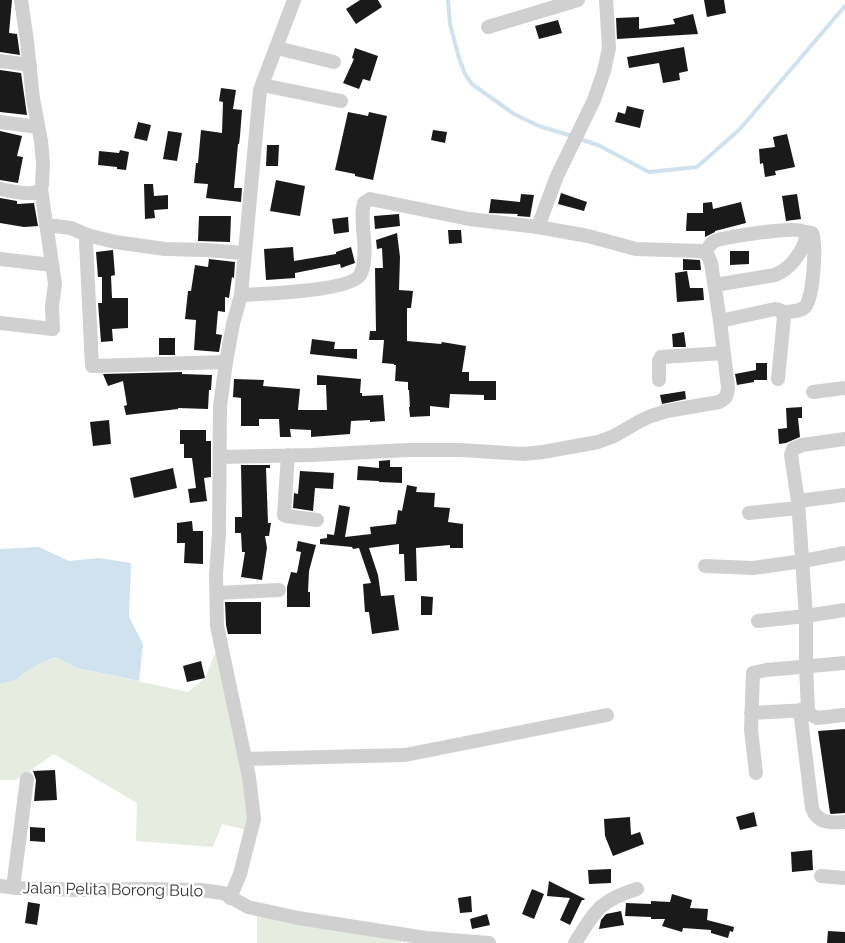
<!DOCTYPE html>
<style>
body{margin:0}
canvas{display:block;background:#fff}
</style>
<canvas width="845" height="943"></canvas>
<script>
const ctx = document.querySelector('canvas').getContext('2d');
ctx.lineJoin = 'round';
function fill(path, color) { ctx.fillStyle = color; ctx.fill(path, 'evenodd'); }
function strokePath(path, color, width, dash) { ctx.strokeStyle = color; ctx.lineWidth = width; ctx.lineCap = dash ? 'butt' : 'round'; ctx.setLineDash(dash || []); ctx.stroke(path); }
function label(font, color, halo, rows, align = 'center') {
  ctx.font = font + ' Raleway,sans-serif'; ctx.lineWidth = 5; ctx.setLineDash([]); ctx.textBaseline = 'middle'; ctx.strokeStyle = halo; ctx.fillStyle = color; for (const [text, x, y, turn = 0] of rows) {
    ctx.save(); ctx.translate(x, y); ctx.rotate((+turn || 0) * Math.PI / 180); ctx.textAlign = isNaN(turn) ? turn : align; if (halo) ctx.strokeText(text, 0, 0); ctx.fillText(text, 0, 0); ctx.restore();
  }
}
const green = new Path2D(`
 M222,636L252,800L247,830L222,824L213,847L136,841L137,803L54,754L16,780H0V684L16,680L24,673L39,664L57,657L77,668L188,692L205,678Z
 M257,916L401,939V943H257Z`);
const water = new Path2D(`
 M39,547L69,561L99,558L131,563L129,617L143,644L139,681L77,668L56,657L39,664L24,673L16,680L0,684V549Z`);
const stream = new Path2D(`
 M448,0L450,24L459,58L465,74L472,84L514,114L539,126L572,136
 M579,139L598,145L649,172L697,167L740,129L845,6`);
const building = new Path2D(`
 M0,0H12L9,33L17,34L20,55L0,52Z
 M360,0H378L382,7L356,24L346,9Z
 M704,0H724L726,13L707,17Z
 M693,14L698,34L617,39L616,18L639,17V29L675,24L673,19Z
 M558,20L562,33L539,39L535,26Z
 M684,47L688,71L679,73L680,80L663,83L659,63L629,68L627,57Z
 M355,48L378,56L370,81L363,79L359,89L343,83L354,59L352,58Z
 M0,70L21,73L27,115L0,112Z
 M221,88L236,90L233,109L242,110L240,136L239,144H238L234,188H242L241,202L206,198L208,184L194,183L196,163H198L201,130L222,133L223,102L219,101Z
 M627,106L644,110L640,128L615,122L618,112L625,114Z
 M348,112L368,116L369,112L387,116L373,180L355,176V174L335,170Z
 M138,122L151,125L147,141L134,138Z
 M433,130L447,132L445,143L431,140Z
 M0,131L22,136L17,156L23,157L18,183L0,180Z
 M168,131L182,133L177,161L163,159Z
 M787,134L795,167L775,171L776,175L765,177L763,163L760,164L759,149L775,147L773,137Z
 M267,145H279L278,166H266Z
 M120,150L129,152L126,170L117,169V167L98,165L99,151L119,153Z
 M276,180L305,186L300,216L270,211Z
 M144,184H153L154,196L168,195V209L154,210L155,218L145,219Z
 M561,193L587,202L584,211L558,204Z
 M521,194L534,195L530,217L517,216L518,214L489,213L491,199L520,202Z
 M797,194L801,219L786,221L782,196Z
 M0,198L17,201V204L34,203L38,226L24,227L0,223Z
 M712,202L713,209L741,202L746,223L715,231V232L705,237V231H686L687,213H703V203Z
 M399,214L400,226L375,229L374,216Z
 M199,216H231L230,242L198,241Z
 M348,217L349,232L334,234L332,219Z
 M448,230H461L462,243L449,244Z
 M397,233L400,257L399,290L413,291L411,308H407V341L441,344L442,342L466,346L462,372H469V381H496V400H484V395L450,394L449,408L430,406V416L410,417L409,407H410L409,390H408V382L395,381L396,365H394V364L382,363L384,340H369L370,331H376L375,268H383L382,248L377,249L376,240Z
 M293,247L294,261L336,254V252L351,247L355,263L341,268L340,264L295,273V278L266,280L264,249Z
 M113,250L115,275L111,276L112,298H128V328L112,329L113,341L101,342L98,303H102V277H98L96,252Z
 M730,251H749V264L730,265Z
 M209,259L235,262L234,278L232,277L229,298L225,297V312L218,311L216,334L222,335L219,352L194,350L196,320L185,319L188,291H191L195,265L208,267Z
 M683,259L700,260L701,270H683Z
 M687,271L690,288H703L704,300L677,302L675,273Z
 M684,332L686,347H673L672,334Z
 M159,338H175V355H159Z
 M312,339L335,342L334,349H357V359L310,354Z
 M756,363H767V380H754V382L737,385L735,374L756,370Z
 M182,372V374L212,375L211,390H209L208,409L178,408V409L126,415L124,406L127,405L123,381L108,386L103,374Z
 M317,375L361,379L360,393H362V396L383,395L385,421L370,422V420L351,421L350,434L311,437V430L290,429L291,437H280L279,419H259V426H241V398L233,397L234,379L264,380L263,386L300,389L298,410H327L326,385H317Z
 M685,391L686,399L662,404L660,395Z
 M802,407V418H798L800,437L786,443L779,444L778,429L787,428L786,408Z
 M109,420L111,444L93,446L90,422Z
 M180,430H206V441H211V477L204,478L207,501L190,503L188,489L196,488L192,458H184V444H180Z
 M390,460V467H402V483L379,482V481L357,480L358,466L379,468V461Z
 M241,465H270V468H266L268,523H271L269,536H265L267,548L262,580L241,577L245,552H242L241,533H235V517H242Z
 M173,468L177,488L134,498L130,478Z
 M300,471L334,473L333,489L315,488L313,511L293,508L294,493L298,494Z
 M407,485L417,487L416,492L435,493L434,507L450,508L448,522L463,524V548H450V545L416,548L417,581H405L404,554H399V544L369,548L378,575L381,596L394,595L399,630L372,634L369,612H365L363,584L371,583L359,548L353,549L352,547L320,544V539L327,538V534L334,535L339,505L350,507L345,537L371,534L370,527L396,524L398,510L402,511Z
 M192,521L193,531H203V564L184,563L185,543H177V523Z
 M298,541L316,545L309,571L308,592H310V607H287V587L291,572L297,573L301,552L296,551Z
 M421,596L433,597L432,615H421Z
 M225,602H261V634H228L226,625Z
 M201,661L205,678L187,682L183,666Z
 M845,729V813L831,814L830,813L818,731Z
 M55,770L57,800L34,801L36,780L33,771Z
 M754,812L757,826L740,830L736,817Z
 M630,817L631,835L640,832L644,844L613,856L605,836L604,819Z
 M30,827L45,828V842L30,841Z
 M812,850L813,870L792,872L791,852Z
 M611,869V883L589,884L588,870Z
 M549,881L585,899L584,900H582L570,925L560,920L570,898L547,896Z
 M532,889L544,894L534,919L522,914Z
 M672,894L692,900L690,908L708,909L707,920L734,927L733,932L730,931L728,938L711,933V930L683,928L682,932L662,926L665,919H651V917L625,916L626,903L651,904V901L670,902Z
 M471,896L472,912L460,913L458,898Z
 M28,902L40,904L37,925L25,923Z
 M621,911L624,925L599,929L601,920L606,914Z
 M487,914L490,925L472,929L470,919Z
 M828,931L845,932V943H827Z`);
const minor = new Path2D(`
 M488,27L578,0
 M277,48L334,62
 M0,61L30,65
 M262,85L341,101
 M0,122L38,127
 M0,189C13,191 28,196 40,191L42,185L43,163L41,141L33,99L27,41L21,0
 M46,225L71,228L87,235
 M705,253C708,248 710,243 715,241C725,237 795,226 802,231C810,237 803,246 800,252C793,263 787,270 775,275L715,285
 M0,259L52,265
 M241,295C261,294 350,291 360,275C362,271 364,264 364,260C367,240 359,222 364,203L370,199L469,219L538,227L557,176L594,100L604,71L609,48L606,0
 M782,312C789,312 799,312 805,307C813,299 817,245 812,233L807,232
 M720,321L775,309L780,310L784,317L778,379
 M0,323L53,329L52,306L55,284L41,189
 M226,362L92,366L86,242L87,235L115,242L165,249L206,250L244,253
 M659,380V361L661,357L724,353
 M813,392L845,388
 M288,455L284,515L286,516L317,520
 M220,457L312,455L407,450H460L524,454L543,452L598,442L614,436L640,421L651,416L667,411L719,402C727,398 727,396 728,387L720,321L711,263L708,256L705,253L700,251L636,249L588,236L538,227
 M845,495L798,501L806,616V666L808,710L810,714L817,718L845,715
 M798,501L791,455L793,449L802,445L845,439
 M749,513L798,508
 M705,566L753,568L803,561L845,553
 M217,593L279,590
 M758,621L806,616L845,610
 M800,710L812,808C818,824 830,823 845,822
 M751,713L808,710
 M245,759L405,755L607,715
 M756,773L751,730L753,673L766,670L845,663
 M821,876L845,878
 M0,886L19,888L80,890L146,889L201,890L223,893L248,907L298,918L426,938L489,943
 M13,888L27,779
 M230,898L240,874L254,819L249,777L217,626L216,574L219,533L220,406L226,362L233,324L241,295L260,90L294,0
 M575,943C595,911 600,900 637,889`);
const streetNames = [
 ["Jalan Pelita Borong Bulo",113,890,1]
];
fill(green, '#e6ecdf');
fill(water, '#cfe2ee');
strokePath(stream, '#cfe2ee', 4);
fill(building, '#1a1a1a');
strokePath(minor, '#d0d0d0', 14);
label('16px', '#333', '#fff', streetNames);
</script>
